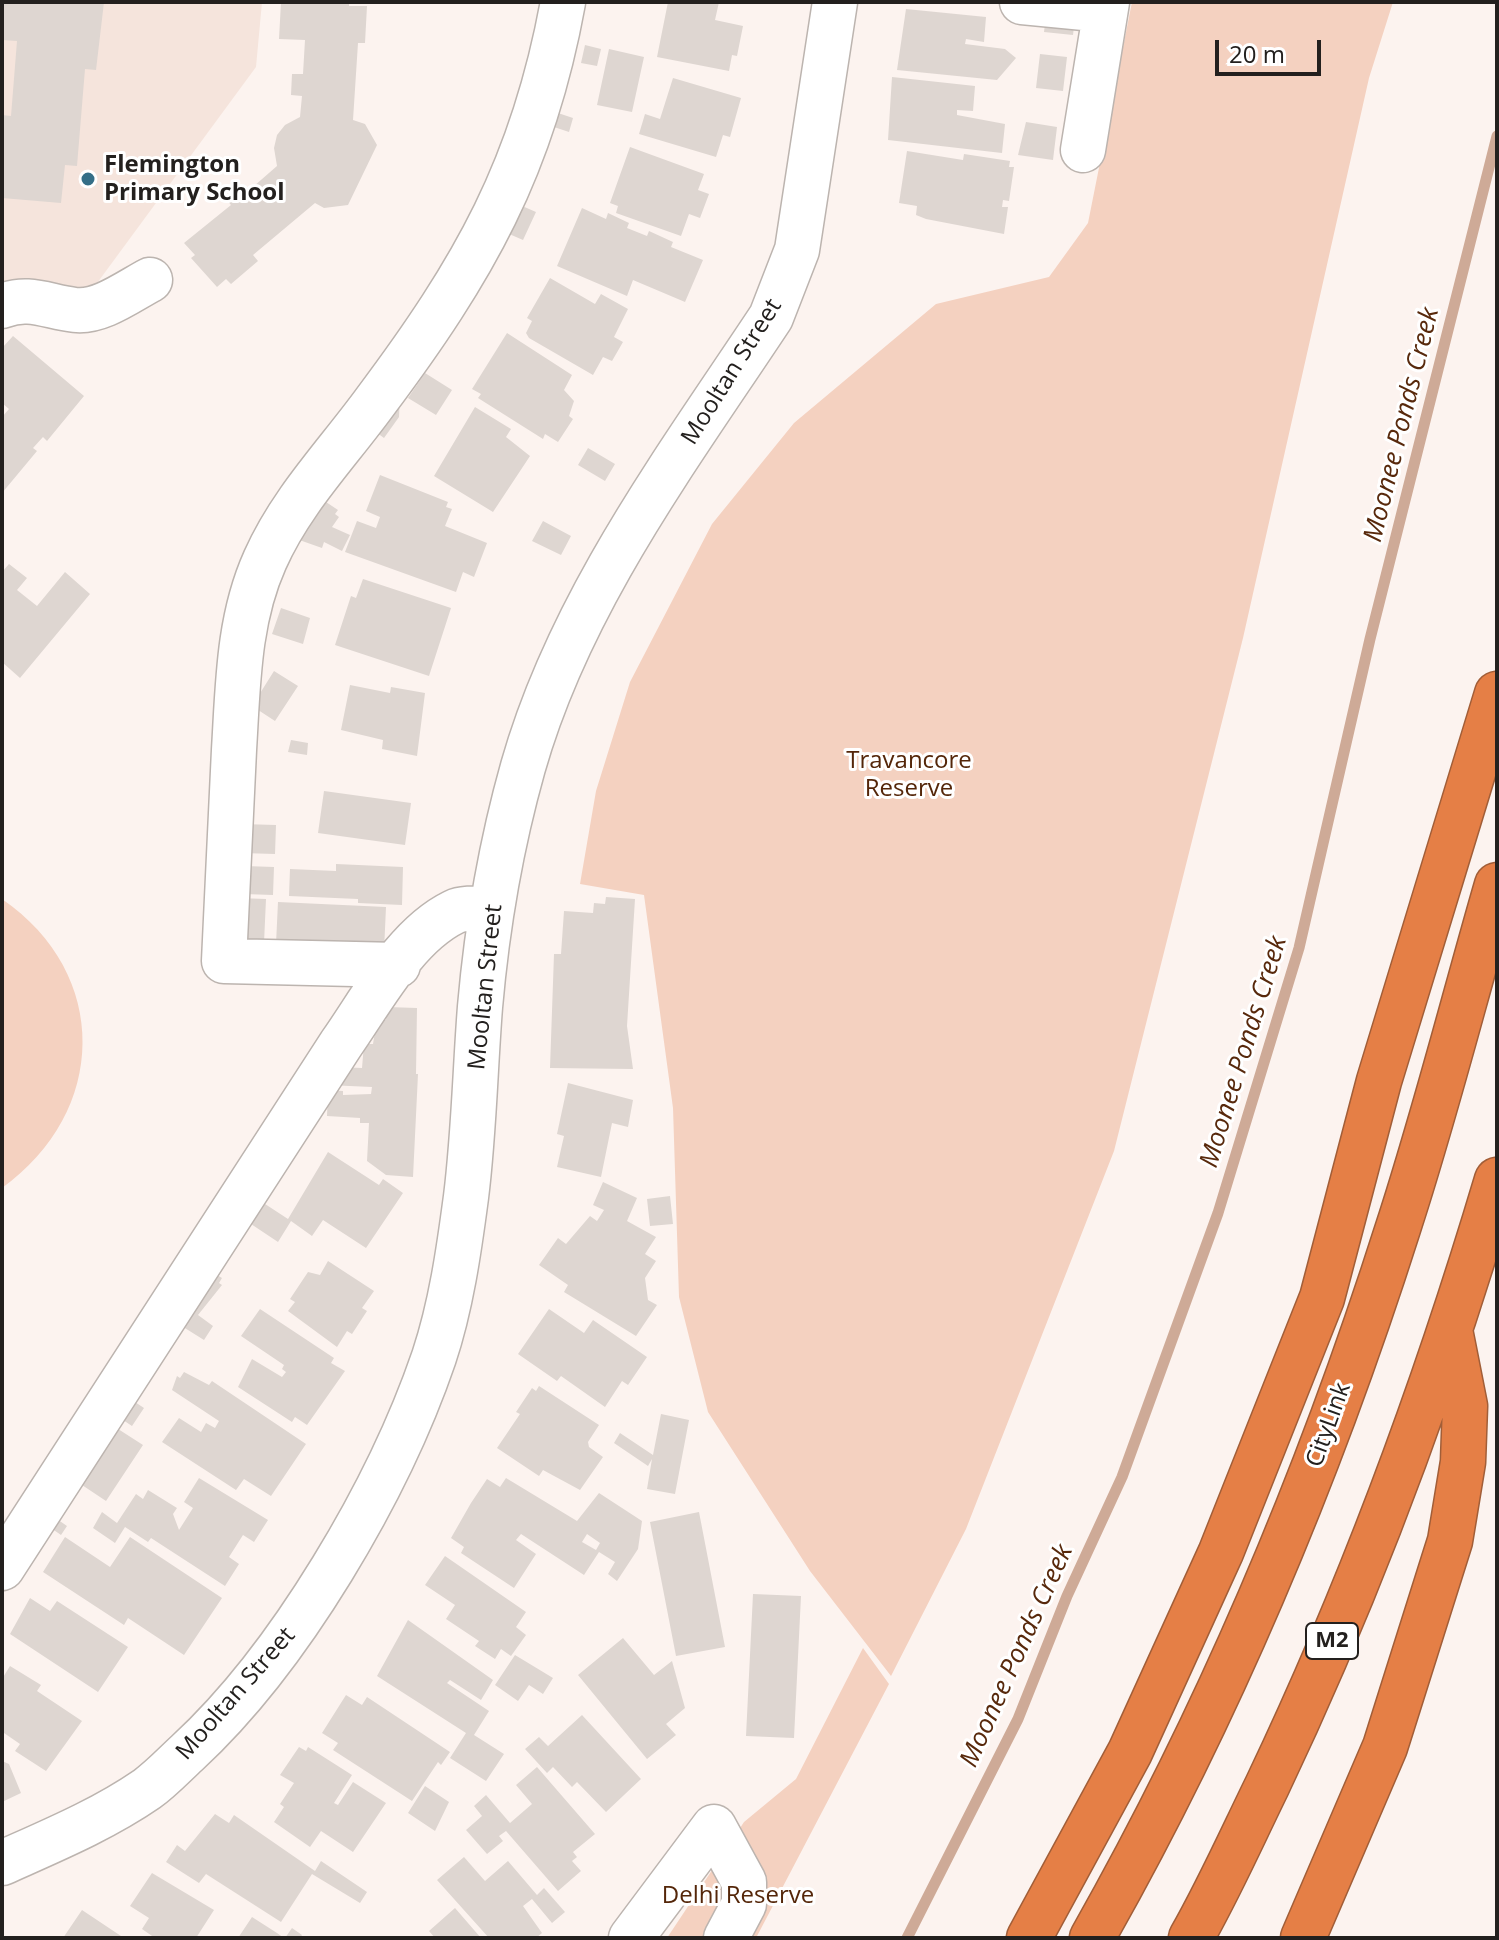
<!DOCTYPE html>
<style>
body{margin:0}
#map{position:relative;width:1499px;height:1940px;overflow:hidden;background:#fcf3ef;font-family:"Open Sans",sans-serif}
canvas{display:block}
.frame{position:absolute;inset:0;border:4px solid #23201e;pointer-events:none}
.scale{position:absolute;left:1215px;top:40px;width:106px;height:36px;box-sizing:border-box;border:4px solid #23201e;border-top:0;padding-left:10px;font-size:24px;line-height:28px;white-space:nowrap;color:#23201e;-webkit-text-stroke:6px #fff;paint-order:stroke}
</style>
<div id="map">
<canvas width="1499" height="1940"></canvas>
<div class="frame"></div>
<div class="scale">20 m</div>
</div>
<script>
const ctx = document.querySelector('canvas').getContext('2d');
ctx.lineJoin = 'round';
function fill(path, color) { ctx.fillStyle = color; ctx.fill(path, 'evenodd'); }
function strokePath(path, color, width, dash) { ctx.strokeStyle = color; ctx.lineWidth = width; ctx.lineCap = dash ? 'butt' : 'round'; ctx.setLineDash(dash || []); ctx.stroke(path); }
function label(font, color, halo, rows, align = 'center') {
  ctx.font = font + ' "Open Sans",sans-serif'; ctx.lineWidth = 6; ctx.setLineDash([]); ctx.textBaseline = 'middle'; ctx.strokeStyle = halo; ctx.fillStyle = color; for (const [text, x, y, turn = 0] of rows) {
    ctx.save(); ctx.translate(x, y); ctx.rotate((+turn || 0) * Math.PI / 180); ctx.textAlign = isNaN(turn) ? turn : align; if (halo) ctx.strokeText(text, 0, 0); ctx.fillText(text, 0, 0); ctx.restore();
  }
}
const built = new Path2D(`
 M2,2H262L256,67L92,290L2,319Z`);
const green = new Path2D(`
 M1132,2H1393L1369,78L1243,638L1114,1151L966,1529L891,1676L810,1571L708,1412L679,1297L673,1108L644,895L580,884L596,791L630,682L712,524L794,423L936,304L1049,277L1088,223Z
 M2,899C111,974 108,1112 2,1188Z
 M863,1648L889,1684L756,1938H667L744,1822L796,1779Z`);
const stream = new Path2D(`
 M907,1938L1018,1719L1067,1596L1122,1477L1218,1213L1299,948L1370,639L1497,136`);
const building = new Path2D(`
 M2,2H104L96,70L85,69L77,166L65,165L61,203L2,198V115L11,116L17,41L2,40Z
 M281,2H349V6H367L365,43H358L353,120L365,124L377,145L348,205L324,208L315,203L253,255L258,261L231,284L226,279L217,287L191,258L195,255L184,243L231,205L225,198L240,186L246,193L277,166L274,148L277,135L285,125L300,117L302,96L291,95L292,74H303L305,40L279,39Z
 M668,2H719L715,20L743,26L737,56L732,55L729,71L657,57Z
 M906,9L986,17L984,42L966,39L965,44L1005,49L1016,58L997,80L897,70Z
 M1046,16L1075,18L1073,35L1044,32Z
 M585,45L601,49L597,66L581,63Z
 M609,49L644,57L632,112L597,105Z
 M1040,54L1067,57L1063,91L1036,88Z
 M892,77L975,86L973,111L957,110V115L1005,124L1002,153L888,140Z
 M673,78L741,98L730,137L723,135L716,157L639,134L645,114L660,119Z
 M558,113L573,118L569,132L554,127Z
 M1026,122L1057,127L1053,160L1018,155Z
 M630,147L704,174L698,190L709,194L700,218L689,214L681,236L616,213L618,206L610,203Z
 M907,151L963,160L964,154L1010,161L1009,167H1014L1009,201L1003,200L1002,207H1008L1004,234L926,219L916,215L917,206L899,203Z
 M513,202L536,212L523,240L500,230Z
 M582,208L606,219L608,213L629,223L627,228L647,236L649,231L673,242L671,247L703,260L685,302L633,280L627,296L557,266Z
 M550,278L595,304L601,294L628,309L614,337L623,342L612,361L603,357L593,375L529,338L526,333L532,321L527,318Z
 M507,333L572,375L564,390L574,401L569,416L573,419L558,442L545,434L543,439L478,398L481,394L472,389Z
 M13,336L84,396L47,441L43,437L33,448L37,451L2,493V417L9,409L2,403V348Z
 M425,373L452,390L436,415L408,398Z
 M400,394L399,417L384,438L369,427Z
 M475,407L511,429L506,437L530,456L493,512L434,476Z
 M588,448L615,464L605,481L578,465Z
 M380,475L448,502L446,507L452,509L445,526L487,543L474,577L463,572L456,592L345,552L357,521L376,528L380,517L366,511Z
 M320,498L338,510L335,514L339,517L332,527L350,535L342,551L324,542L322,548L288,536Z
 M543,521L571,536L561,555L532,541Z
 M9,564L27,578L17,590L37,606L65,572L90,594L20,678L2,662V572Z
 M363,579L451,608L429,676L335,645L351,596L356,598Z
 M281,608L310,618L303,644L272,634Z
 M274,671L298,686L275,721L252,706Z
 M350,685L390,693L391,687L425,693L417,756L382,749L383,740L341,730Z
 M291,740L308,743L307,755L288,752Z
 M324,791L411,803L405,845L318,833Z
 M242,824L276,825L275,854L241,853Z
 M336,864L403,867L402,905L358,903V899L289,896L290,869L336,871Z
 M245,866L274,867L273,895L244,894Z
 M606,897L635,899L627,1026L633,1069L550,1068L554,954H561L564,911L593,913L594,903L605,904Z
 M238,898L266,899L264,943L237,941Z
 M278,902L386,907L384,951L276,944Z
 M387,1007L417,1008L416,1074H418L413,1177L386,1175L367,1161L369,1123H360V1118L327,1116L328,1090L343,1091V1095L371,1094L372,1087L327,1085L338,1067L362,1068L364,1044H373L377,1019L386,1020Z
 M568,1083L633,1100L628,1127L612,1123L601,1177L557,1167L564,1136L557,1134Z
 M328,1152L379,1185L383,1179L403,1193L366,1248L323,1220L312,1236L291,1221L278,1242L248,1222L262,1202L288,1219Z
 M603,1182L637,1198L627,1221L656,1237L645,1254L656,1261L645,1278L648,1300L657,1305L636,1336L564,1292L568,1285L539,1265L558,1238L566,1244L590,1216L597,1221L604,1210L593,1205Z
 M670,1196L673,1224L650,1226L647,1199Z
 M328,1261L374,1291L362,1308L367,1311L352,1334L347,1331L337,1347L288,1311L295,1302L290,1299L308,1272L320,1275Z
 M207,1269L222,1278L219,1283L222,1285L198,1315L213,1326L204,1340L180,1325Z
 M260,1309L334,1358L331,1363L345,1371L307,1425L295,1417L292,1422L238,1387L252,1359L282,1377L286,1372L282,1369L284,1365L241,1336Z
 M549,1309L584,1333L593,1320L647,1357L628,1385L622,1381L605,1407L561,1376L557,1381L518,1354Z
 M184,1372L209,1385L212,1381L306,1444L271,1496L244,1479L236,1490L162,1442L179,1418L201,1432L206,1423L215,1428L219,1421L172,1390L177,1376L180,1378Z
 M539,1386L599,1425L588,1442L589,1447L603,1457L580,1490L543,1470L539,1476L497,1448L520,1414L516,1412L532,1388L536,1391Z
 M129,1398L144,1408L132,1426L117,1416Z
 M661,1414L689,1420L675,1494L647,1489L652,1459L648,1466L614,1443L620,1433L653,1455Z
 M115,1427L143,1445L106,1501L79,1483Z
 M199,1478L268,1520L254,1542L243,1535L229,1557L239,1564L225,1586L151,1538L148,1542L125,1527L115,1543L93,1528L102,1512L117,1523L136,1494L143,1499L148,1490L177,1508L173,1514L179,1530L193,1508L184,1502Z
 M506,1478L577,1521L599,1493L642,1521L638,1549L617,1581L608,1574L615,1562L599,1552L584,1575L521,1534L516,1540L536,1554L514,1588L461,1553L464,1547L451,1538L471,1503L487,1479L500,1487ZM587,1534L600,1543L596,1550L582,1542Z
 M699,1512L725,1647L676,1656L650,1522Z
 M54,1517L67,1526L61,1535L48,1526Z
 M65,1537L110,1567L130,1537L222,1598L184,1655L128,1618L124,1625L43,1572Z
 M445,1556L526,1612L516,1627L526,1635L511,1656L501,1649L495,1659L475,1646L479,1641L446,1619L455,1605L425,1585Z
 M753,1594L801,1596L794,1738L746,1736Z
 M30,1598L50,1611L57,1601L128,1647L98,1692L10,1634Z
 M408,1620L493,1680L481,1700L450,1680L447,1683L489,1711L474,1735L504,1754L486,1781L450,1758L466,1733L377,1676Z
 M623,1638L654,1675L672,1661L685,1708L666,1724L676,1735L647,1759L578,1675Z
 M515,1655L553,1678L543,1694L529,1685L518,1701L495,1685Z
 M10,1666L41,1685L37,1691L82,1721L46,1771L15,1751L20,1744L4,1733L2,1736V1679Z
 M346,1695L362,1705L367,1697L450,1752L441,1765L438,1762L412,1801L333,1750L338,1743L322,1733Z
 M582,1715L641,1779L606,1812L577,1782L572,1787L553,1767L547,1773L525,1749L539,1737L548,1746Z
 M299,1747L306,1751L308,1747L352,1775L334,1803L338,1805L353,1782L386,1803L353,1852L321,1831L310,1847L274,1822L284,1807L280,1804L294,1783L280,1775Z
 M2,1761L9,1764L21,1793L2,1802Z
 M537,1767L595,1834L573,1852L577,1857L572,1861L581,1871L558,1891L506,1831L499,1836L503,1841L487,1854L466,1830L482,1816L474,1806L486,1795L510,1823L532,1804L516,1785Z
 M425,1786L449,1802L435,1831L408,1813Z
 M215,1814L229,1823L234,1815L315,1871L321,1861L367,1892L360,1903L312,1874L281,1922L206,1874L199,1883L166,1862L177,1845L185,1851Z
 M464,1857L485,1881L508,1861L537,1895L544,1888L565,1912L552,1923L532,1899L523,1906L542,1933L536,1938H489L437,1880Z
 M152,1873L214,1910L196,1938H155L142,1929L149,1918L130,1906Z
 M455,1908L481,1938H435L429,1931Z
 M82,1910L124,1938H63Z
 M252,1917L277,1933L284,1938H238Z
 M292,1928L302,1935L300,1938H285Z`);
const minor = new Path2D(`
 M1022,2L1105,10
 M1083,150L1107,2
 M2,306C29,295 48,307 75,310C100,313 129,291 150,280
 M398,965L224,961C228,890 231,820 234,750C238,685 238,620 265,560C291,501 337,454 375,402C474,270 533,167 563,2
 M2,1568L341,1044C372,1000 405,936 454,912C464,907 481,909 492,909
 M2,1863C51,1841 102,1820 147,1789C161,1779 174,1765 187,1753C290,1658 389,1489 434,1357C451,1306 459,1250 466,1197C474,1134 475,1071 480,1007C487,927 501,845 523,767C570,601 677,459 771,317L797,250L835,2
 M631,1938L714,1827L744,1882V1904L726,1938`);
const highway = new Path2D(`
 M1029,1938L1130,1752L1221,1552L1322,1298L1379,1081L1497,694
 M1092,1938C1219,1714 1320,1473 1398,1228C1435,1115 1464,999 1497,885
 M1191,1938C1219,1889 1242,1837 1267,1786C1360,1591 1435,1388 1497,1180
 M1303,1938L1385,1747L1450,1541L1463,1462L1465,1406L1451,1335`);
const markers = [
 [88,179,8,"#346e87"]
];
const shields = [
 [1332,1641,52]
];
const shieldNames = [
 ["M2",1332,1641]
];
const poiNames = [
 ["Flemington",104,165],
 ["Primary School",104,193]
];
const streetNames = [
 ["Mooltan Street",732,372,-58],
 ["Mooltan Street",486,987,-84],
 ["CityLink",1329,1425,-70],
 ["Mooltan Street",236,1694,-49]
];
const parkNames = [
 ["Travancore",909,761],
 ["Reserve",909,789],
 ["Delhi Reserve",738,1896]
];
const waterNames = [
 ["Moonee Ponds Creek",1402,425,-76],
 ["Moonee Ponds Creek",1244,1052,-73],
 ["Moonee Ponds Creek",1017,1656,-66]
];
fill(built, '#f5e4dc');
fill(green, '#f4d1c0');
strokePath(stream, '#ceaa97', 11);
fill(building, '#ded6d1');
strokePath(minor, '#bcb4af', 47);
strokePath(highway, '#a15e38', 47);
strokePath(minor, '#fff', 44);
strokePath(highway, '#e57f46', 44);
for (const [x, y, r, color] of markers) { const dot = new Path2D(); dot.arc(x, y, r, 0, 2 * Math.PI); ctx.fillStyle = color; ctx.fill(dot); strokePath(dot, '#fff', 3); }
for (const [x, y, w] of shields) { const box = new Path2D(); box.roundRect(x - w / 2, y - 18, w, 36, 6); ctx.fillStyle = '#fff'; ctx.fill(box); strokePath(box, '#23201e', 2); }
label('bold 22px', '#23201e', null, shieldNames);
label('bold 24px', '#23201e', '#fff', poiNames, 'left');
label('24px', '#23201e', '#fff', streetNames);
label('24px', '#542609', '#fff', parkNames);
label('italic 26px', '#58290c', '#fff', waterNames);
</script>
